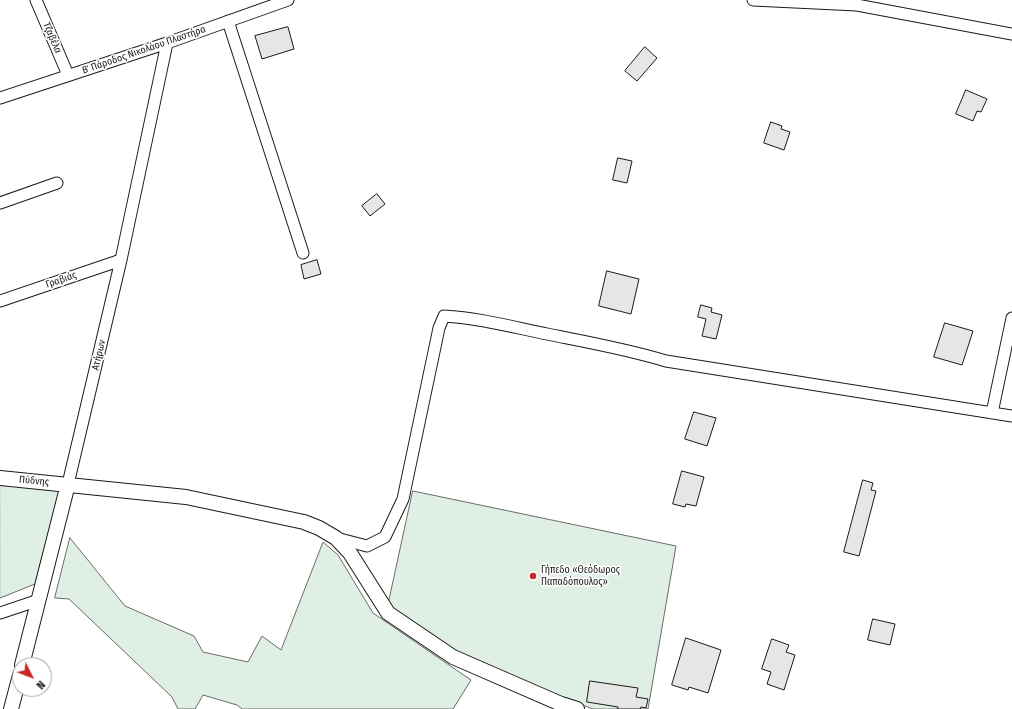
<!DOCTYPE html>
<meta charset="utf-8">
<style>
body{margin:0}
#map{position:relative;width:1012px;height:709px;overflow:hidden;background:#fff;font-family:"Fira Sans Condensed",sans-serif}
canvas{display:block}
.north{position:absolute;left:12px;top:657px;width:40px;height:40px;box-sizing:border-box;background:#fff;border:1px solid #a3a3a3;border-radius:50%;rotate:132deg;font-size:11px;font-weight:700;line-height:16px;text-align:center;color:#1a1a1a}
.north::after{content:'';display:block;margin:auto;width:14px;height:18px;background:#c62828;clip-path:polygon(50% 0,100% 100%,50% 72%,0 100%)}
</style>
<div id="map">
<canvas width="1012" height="709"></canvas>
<div class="north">N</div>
</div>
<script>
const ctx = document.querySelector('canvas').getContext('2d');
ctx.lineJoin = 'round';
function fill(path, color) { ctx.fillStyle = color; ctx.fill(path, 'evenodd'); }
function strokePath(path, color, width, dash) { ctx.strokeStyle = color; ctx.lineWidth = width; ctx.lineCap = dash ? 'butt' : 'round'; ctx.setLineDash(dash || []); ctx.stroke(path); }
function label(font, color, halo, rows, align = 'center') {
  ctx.font = font + ' "Fira Sans Condensed",sans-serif'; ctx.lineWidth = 3; ctx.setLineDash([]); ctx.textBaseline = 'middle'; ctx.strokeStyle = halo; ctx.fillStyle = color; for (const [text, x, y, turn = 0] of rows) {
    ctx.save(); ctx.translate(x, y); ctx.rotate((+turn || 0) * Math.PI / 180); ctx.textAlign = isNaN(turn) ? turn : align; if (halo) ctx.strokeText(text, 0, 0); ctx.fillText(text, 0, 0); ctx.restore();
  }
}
const green = new Path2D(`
 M0,483L55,487L59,492L35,584L0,598Z
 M413,491L676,546L648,709H593L577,703L456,654L388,606Z
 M70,538L125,606L194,636L203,652L248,662L262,636L281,650L323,542L338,555L373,613L471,680L453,709H242L237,705L203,695L195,709H178L172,697L69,599L55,598Z`);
const building = new Path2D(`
 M288,27L294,49L262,59L255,36Z
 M645,47L657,58L637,81L625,71Z
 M966,90L987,99L981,112L977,111L973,121L956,114Z
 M771,122L782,126L781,129L790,132L784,150L764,143Z
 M618,158L632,161L627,183L613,180Z
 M377,194L385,204L370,216L362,206Z
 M317,260L321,274L304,279L301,265Z
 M607,271L639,279L631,314L599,306Z
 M701,305L712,308L711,312L722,315L716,339L702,336L706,319L698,317Z
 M945,323L973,331L962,365L934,357Z
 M694,412L716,418L707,446L685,439Z
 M682,471L704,477L696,506L686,504L685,507L673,504Z
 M863,480L873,483L871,490L876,491L859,556L844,552Z
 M873,619L895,624L890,645L868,640Z
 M686,638L721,650L708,693L689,687L688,690L672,685Z
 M772,639L789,645L786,652L795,655L784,690L767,684L771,672L762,669Z
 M590,681L638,688L636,697L648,699L646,708L641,707L640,709H618V707L587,702Z`);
const minor = new Path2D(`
 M36,0L68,75
 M753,0L857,5L1012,34
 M228,21L303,253
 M0,98L167,43L288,0
 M0,203L57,183
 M0,301L121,260
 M992,413L1012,318
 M68,484L121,260L167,43
 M336,538L367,546L385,537L403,499L439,328L444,316C479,318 513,327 547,334C587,342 627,349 666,361L1012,416
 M0,613L39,600`);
const tertiary = new Path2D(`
 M0,478L186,497L304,522L319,528L336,538L350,553L388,613L453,657L561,704L577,709
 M22,665L68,484
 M11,709L20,675`);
const markers = [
 [533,576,4,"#c62828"]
];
const streetNames = [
 ["Τζαβέλα",52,38,67],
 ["Β΄ Πάροδος Νικολάου Πλαστήρα",144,50,-19],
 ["Γραβιάς",61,280,-19],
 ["Ατήρων",99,355,-77],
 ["Πύδνης",34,481,5]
];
const poiNames = [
 ["Γήπεδο «Θεόδωρος",541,570],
 ["Παπαδόπουλος»",541,582]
];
fill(green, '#e0efe3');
strokePath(green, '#6a6a6a', 1);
fill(building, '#e6e6e6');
strokePath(building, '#1a1a1a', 1);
strokePath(minor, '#1a1a1a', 13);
strokePath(tertiary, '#1a1a1a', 16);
strokePath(minor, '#fff', 11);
strokePath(tertiary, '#fff', 14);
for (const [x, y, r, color] of markers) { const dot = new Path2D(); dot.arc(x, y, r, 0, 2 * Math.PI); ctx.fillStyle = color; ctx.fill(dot); strokePath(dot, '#fff', 1.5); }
label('10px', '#1a1a1a', '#fff', streetNames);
label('10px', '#1a1a1a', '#fff', poiNames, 'left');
</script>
